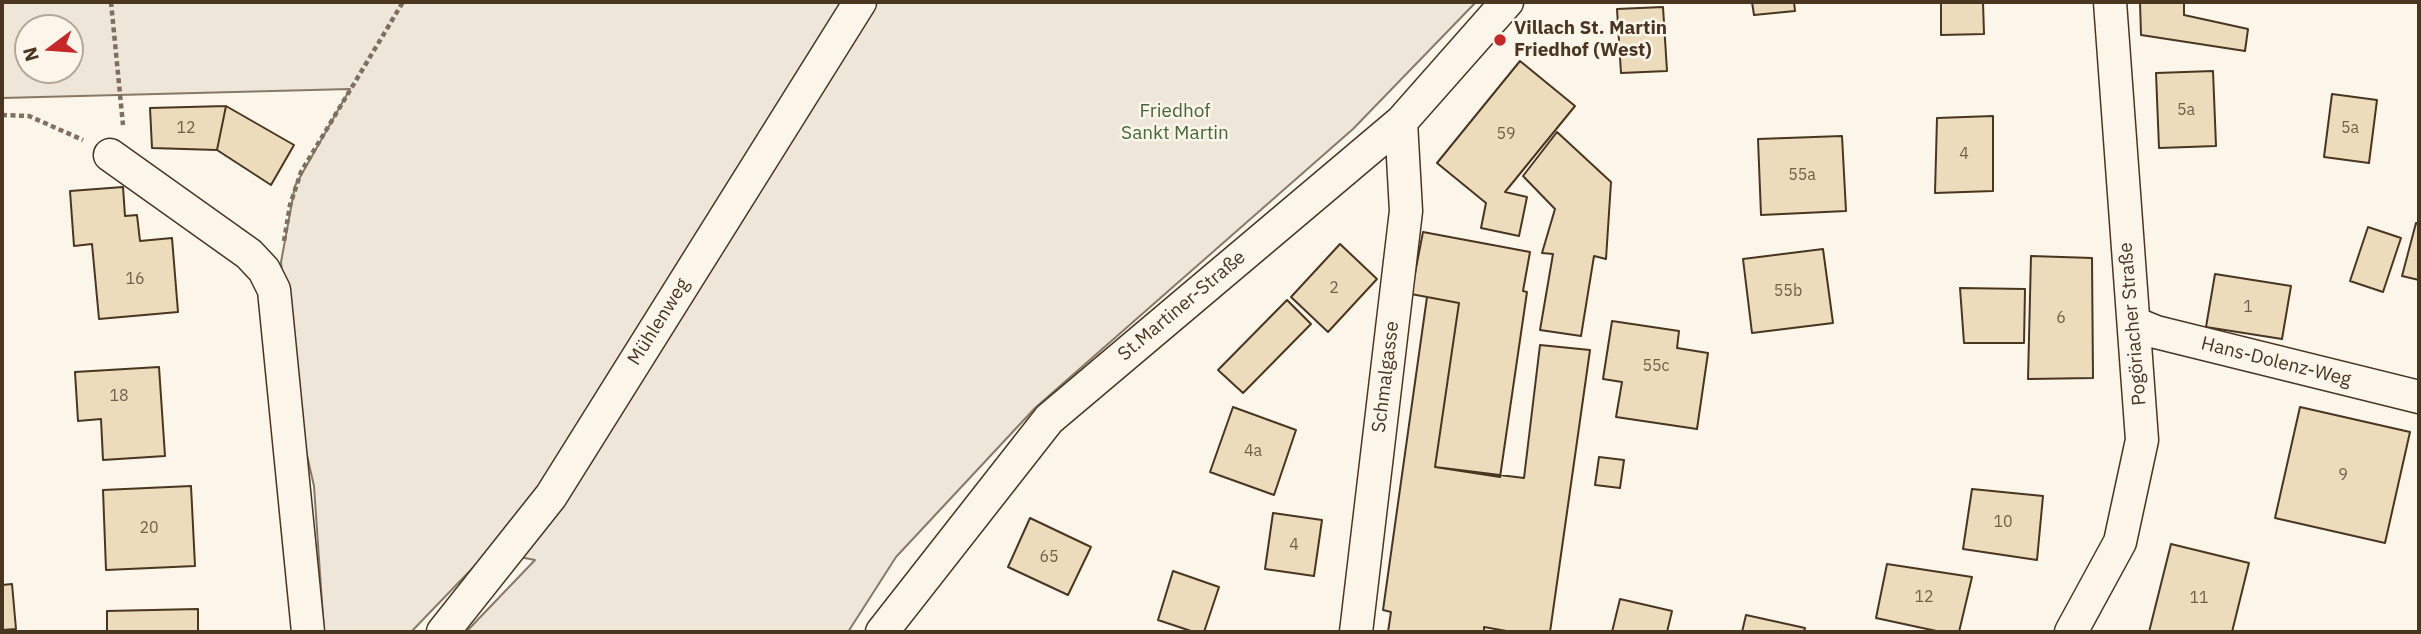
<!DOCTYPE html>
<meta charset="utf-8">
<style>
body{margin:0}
#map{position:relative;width:2421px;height:634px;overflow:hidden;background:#fbf6e9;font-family:"IBM Plex Sans",sans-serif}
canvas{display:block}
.frame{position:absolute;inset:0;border:4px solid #4a3520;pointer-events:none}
.north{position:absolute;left:14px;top:14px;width:70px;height:70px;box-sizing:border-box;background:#fbf6e9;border:2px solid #b4a999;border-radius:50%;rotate:254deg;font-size:19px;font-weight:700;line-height:28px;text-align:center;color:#4a3520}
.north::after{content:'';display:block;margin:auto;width:24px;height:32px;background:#c62828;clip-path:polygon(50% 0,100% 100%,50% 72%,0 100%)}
</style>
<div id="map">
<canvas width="2421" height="634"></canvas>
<div class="frame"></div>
<div class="north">N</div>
</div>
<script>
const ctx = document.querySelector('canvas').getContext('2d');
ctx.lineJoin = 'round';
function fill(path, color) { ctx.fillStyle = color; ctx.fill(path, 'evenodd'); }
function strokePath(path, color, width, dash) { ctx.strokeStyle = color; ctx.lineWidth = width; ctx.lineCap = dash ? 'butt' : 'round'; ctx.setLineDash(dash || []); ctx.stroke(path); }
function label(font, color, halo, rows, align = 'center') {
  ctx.font = font + ' "IBM Plex Sans",sans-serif'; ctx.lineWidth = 5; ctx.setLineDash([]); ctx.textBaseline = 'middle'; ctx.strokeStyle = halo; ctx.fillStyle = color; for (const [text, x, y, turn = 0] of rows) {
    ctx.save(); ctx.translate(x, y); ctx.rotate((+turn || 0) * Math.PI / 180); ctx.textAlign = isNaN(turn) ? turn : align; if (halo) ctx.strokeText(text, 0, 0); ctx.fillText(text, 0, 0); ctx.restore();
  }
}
const green = new Path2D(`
 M2,2H1476L1353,129L1035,408L896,557L848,632H466L535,560L489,551L411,632H324L314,486L297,412L281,262L295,186L350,89L2,98ZM28,28H70V70H28Z`);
const building = new Path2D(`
 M1752,2H1794L1795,11L1754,15Z
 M1941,2H1983L1984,34L1941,35Z
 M2140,2H2184V15L2248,29L2245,51L2141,35Z
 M1663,7L1667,71L1621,73L1617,9Z
 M1520,61L1575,106L1505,192L1527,197L1519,236L1481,228L1486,203L1437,163Z
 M2213,71L2216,146L2159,148L2156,73Z
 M2332,94L2377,100L2369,163L2324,157Z
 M226,106L217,150L152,148L150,108Z
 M226,106L294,145L271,185L217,150Z
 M1993,116V191L1935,193L1937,118Z
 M1557,132L1611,182L1606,259L1594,256L1581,336L1540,330L1553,254L1542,253L1555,209L1523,176Z
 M1842,136L1846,211L1761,215L1758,139Z
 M123,187L125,216L137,215L140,241L172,238L178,312L99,319L92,244L74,246L70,191Z
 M2416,223L2419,224V280L2402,276Z
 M2368,227L2401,238L2383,292L2350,281Z
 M1423,232L1530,252L1523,291L1527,292L1500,477L1435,467L1459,303L1411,294Z
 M1340,244L1377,279L1328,332L1291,297Z
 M1823,249L1833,323L1752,333L1743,259Z
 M2031,256L2092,258L2093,378L2028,379Z
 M2215,274L2291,286L2282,339L2206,327Z
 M1960,288L2025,289L2024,343H1964Z
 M1427,297L1459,303L1435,467L1524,478L1540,345L1590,350L1550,632H1512L1484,627V632H1388L1391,612L1383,610Z
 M1287,300L1311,324L1243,393L1218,370Z
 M1612,321L1679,331L1677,348L1708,353L1697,429L1616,417L1622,382L1603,379Z
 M159,367L165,456L103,460L101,419L78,421L75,372Z
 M1233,407L1296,430L1274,495L1210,472Z
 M2300,407L2410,432L2385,543L2275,518Z
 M1599,457L1624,460L1620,488L1595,485Z
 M191,486L195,566L106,570L103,490Z
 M1972,489L2043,496L2037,560L1963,549Z
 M1273,513L1322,520L1314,576L1265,569Z
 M1030,518L1091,547L1068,595L1008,567Z
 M2171,544L2249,563L2232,632H2149Z
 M1887,564L1972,577L1959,632H1941L1876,618Z
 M1173,571L1219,587L1204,632H1194L1158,620Z
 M12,584L16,629L2,630V585Z
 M1620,599L1672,611L1667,632H1612Z
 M198,609V632H107V611Z
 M1746,615L1805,628L1804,632H1742Z`);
const path = new Path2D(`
 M111,2L123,125
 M2,115L29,116L83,140
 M284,241L290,205L301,172L403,2`);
const street = new Path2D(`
 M110,155L249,254L264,270L274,290L308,632
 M2134,323L2156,332L2419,397
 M443,632L551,496L860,2
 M882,632L1049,419L1401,122L1507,2
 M1356,632L1406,211L1401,122
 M2071,632L2120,542L2142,440L2110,2`);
const markers = [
 [1500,40,7,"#c62828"]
];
const numberNames = [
 ["5a",2186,110],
 ["12",186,128],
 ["5a",2350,128],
 ["59",1506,134],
 ["4",1964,154],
 ["55a",1802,175],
 ["16",135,279],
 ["2",1334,288],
 ["55b",1788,291],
 ["1",2248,307],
 ["6",2061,318],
 ["55c",1656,366],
 ["18",119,396],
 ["4a",1253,451],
 ["9",2343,475],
 ["10",2003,522],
 ["20",149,528],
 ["4",1294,545],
 ["65",1049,557],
 ["12",1924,597],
 ["11",2199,598]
];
const poiNames = [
 ["Villach St. Martin",1514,29],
 ["Friedhof (West)",1514,51]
];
const parkNames = [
 ["Friedhof",1175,112],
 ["Sankt Martin",1175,134]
];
const streetNames = [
 ["St.Martiner-Straße",1182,306,-40],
 ["Mühlenweg",659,322,-58],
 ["Pogöriacher Straße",2133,324,-95],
 ["Hans-Dolenz-Weg",2276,362,14],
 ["Schmalgasse",1386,377,-83]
];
fill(green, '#ede6d9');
strokePath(green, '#887966', 2);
fill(building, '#ecdcbc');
strokePath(building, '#4a3520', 2);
strokePath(street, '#4a3520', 35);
strokePath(path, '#7f6f5c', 4.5, [5, 3.5]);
strokePath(street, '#fbf6e9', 32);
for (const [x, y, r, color] of markers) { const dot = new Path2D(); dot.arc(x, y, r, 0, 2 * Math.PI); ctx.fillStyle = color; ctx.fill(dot); strokePath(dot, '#fbf6e9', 2.5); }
label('16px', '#725f47', null, numberNames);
label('bold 19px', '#4a3520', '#fbf6e9', poiNames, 'left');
label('19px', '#436837', '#fbf6e9', parkNames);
label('19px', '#4a3520', '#fbf6e9', streetNames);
</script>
